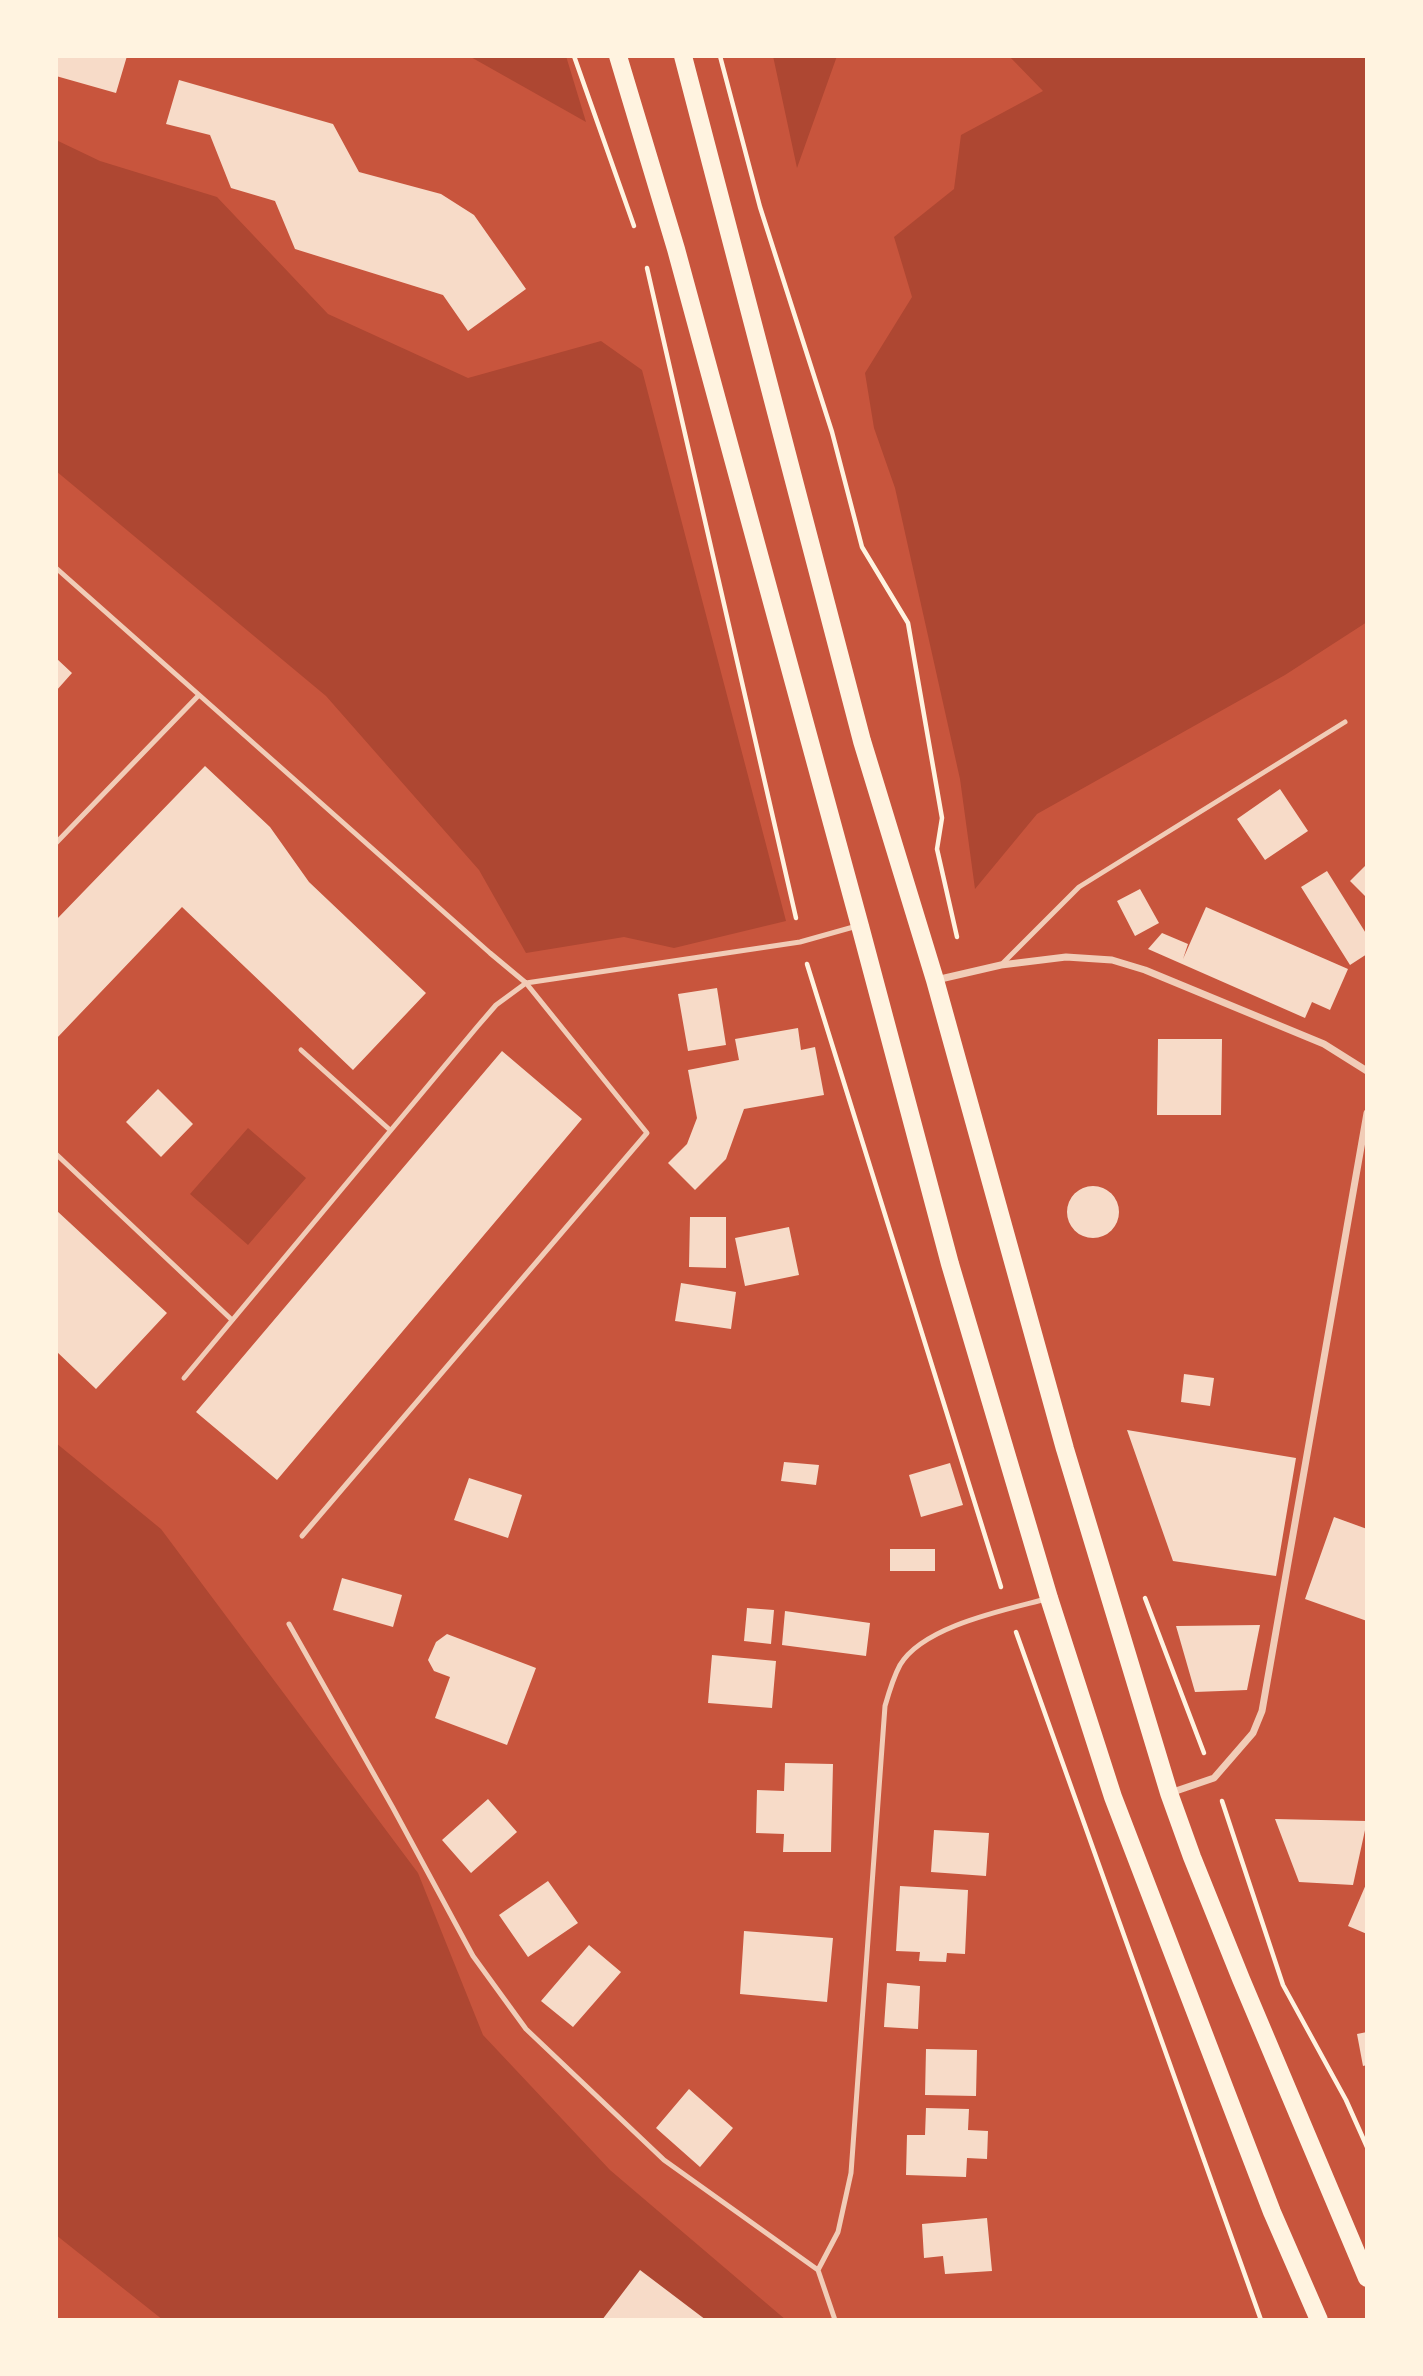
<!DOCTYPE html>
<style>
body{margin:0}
#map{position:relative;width:1423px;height:2376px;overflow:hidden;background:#c8553d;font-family:"Sofia Sans Condensed",sans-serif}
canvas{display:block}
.frame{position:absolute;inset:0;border:58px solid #fff3e0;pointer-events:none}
</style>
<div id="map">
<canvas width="1423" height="2376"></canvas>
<div class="frame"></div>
</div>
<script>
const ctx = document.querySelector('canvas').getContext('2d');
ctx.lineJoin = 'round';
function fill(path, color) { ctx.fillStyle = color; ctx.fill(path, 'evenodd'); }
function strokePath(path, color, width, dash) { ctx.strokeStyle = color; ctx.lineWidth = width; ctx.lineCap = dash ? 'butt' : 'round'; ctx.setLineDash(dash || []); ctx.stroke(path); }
const green = new Path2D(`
 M469,56H566L586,122Z
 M773,56H837L797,168Z
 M1009,56H1367V622L1285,675L1037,814L975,889L960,779L895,488L874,428L865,373L912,297L894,237L954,189L961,135L1043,91Z
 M56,140L100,161L217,197L328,314L468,378L601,341L642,370L786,921L674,948L624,937L526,953L479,870L326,696L56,471Z
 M248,1128L306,1178L248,1245L190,1194Z
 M56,1443L161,1529L418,1873L483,2035L610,2170L786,2320H163L56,2235Z`);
const building = new Path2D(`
 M56,56H127L116,93L56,76Z
 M179,80L333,124L359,172L441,194L474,215L526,289L468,331L443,295L295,249L275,201L231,188L210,135L166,124Z
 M56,658L72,673L56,691Z
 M205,766L270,827L309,882L426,993L353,1070L182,907L56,1039V920Z
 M1280,789L1308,831L1265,860L1237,819Z
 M1367,864V898L1350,881Z
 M1327,871L1367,935V954L1350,965L1301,887Z
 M1140,889L1159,923L1135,936L1117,901Z
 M1206,907L1348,969L1330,1010L1312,1002L1305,1018L1148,949L1162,933L1188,944L1183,959Z
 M717,988L726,1045L688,1051L678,994Z
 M798,1028L801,1050L815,1047L824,1095L744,1109L726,1159L695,1190L668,1163L687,1144L697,1118L688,1070L739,1060L735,1039Z
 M1158,1039H1222L1221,1115H1157Z
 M502,1051L582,1119L277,1480L196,1412Z
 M158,1089L193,1124L161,1157L126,1122Z
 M1067 1212a26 26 0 1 1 52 0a26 26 0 1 1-52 0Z
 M56,1210L167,1313L96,1389L56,1351Z
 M690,1217H726V1268L689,1267Z
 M789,1227L799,1275L745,1286L735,1238Z
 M681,1283L736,1292L731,1329L675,1321Z
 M1184,1374L1214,1378L1210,1406L1181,1402Z
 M1127,1430L1296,1458L1276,1576L1173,1561Z
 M784,1462L819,1465L816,1485L781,1481Z
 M950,1463L963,1505L921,1517L909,1475Z
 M469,1478L522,1495L508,1538L454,1520Z
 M1334,1517L1367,1529V1621L1305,1599Z
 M890,1549H935V1571H890Z
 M342,1578L402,1595L393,1627L333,1610Z
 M747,1608L774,1610L771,1644L744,1641Z
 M785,1611L870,1623L866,1656L782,1645Z
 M1260,1625L1247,1690L1195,1692L1176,1626Z
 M447,1634L536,1668L507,1745L435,1718L450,1677L434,1671L428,1660L436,1642Z
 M712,1655L776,1661L772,1708L708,1703Z
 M785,1763L833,1764L831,1852H783L784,1834L756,1833L757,1790L784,1791Z
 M488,1799L517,1832L471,1873L442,1840Z
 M1275,1819L1367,1821L1353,1885L1299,1882Z
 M934,1830L989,1833L986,1876L931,1872Z
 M548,1881L578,1923L528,1957L499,1915Z
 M1367,1882V1934L1348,1926Z
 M900,1886L968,1890L965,1954L947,1953L946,1962L919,1961L920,1952L896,1951Z
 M744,1931L833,1938L827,2002L740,1994Z
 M589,1945L621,1972L573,2027L541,2001Z
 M887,1983L920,1986L918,2029L884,2027Z
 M1367,2032V2065L1363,2066L1357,2034Z
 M926,2049L977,2050L976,2096L925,2095Z
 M689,2089L733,2128L700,2167L656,2128Z
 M926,2108L969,2109L968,2130L988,2131L987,2159L967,2158L966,2177L906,2175L907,2135H925Z
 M987,2218L992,2271L945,2274L943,2256L924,2258L922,2224Z
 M640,2270L706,2320H602Z`);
const path = new Path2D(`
 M574,56L634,226
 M720,56L760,207L832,432L862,547L908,623L942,818L937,849L957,937
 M647,268L796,918
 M807,964L1001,1587
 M1145,1598L1204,1753
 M1016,1632L1261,2320
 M1222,1801L1283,1985L1346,2100L1367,2147`);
const service = new Path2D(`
 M56,568L490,953L526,983L647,1133L302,1536
 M56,843L199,695
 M1001,965L1079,887L1345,722
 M301,1050L390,1130
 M56,1154L232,1320
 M184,1378L477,1027L496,1005L526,983L800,942L857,926
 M289,1624L393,1808L473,1956L526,2029L664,2160L818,2270L835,2320
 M818,2270L838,2232L851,2173L885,1706C889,1692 893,1678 900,1665C923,1626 1005,1610 1046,1599`);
const minor = new Path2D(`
 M936,980L1001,965L1066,957L1112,960L1145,970L1324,1044L1367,1071
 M1170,1793L1214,1778L1253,1733L1262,1711L1367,1113`);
const primary = new Path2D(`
 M618,56L676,249L860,926L950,1264L1049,1598L1113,1797L1272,2212L1319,2320
 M683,56L862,741L935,980L1065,1449L1169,1793L1192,1857L1241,1979L1367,2278`);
fill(green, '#ae4732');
fill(building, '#f7dbc8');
strokePath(path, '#fff3e0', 4.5);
strokePath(service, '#f1ccb7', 5);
strokePath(minor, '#f1ccb7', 7);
strokePath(primary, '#fff3e0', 18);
</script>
